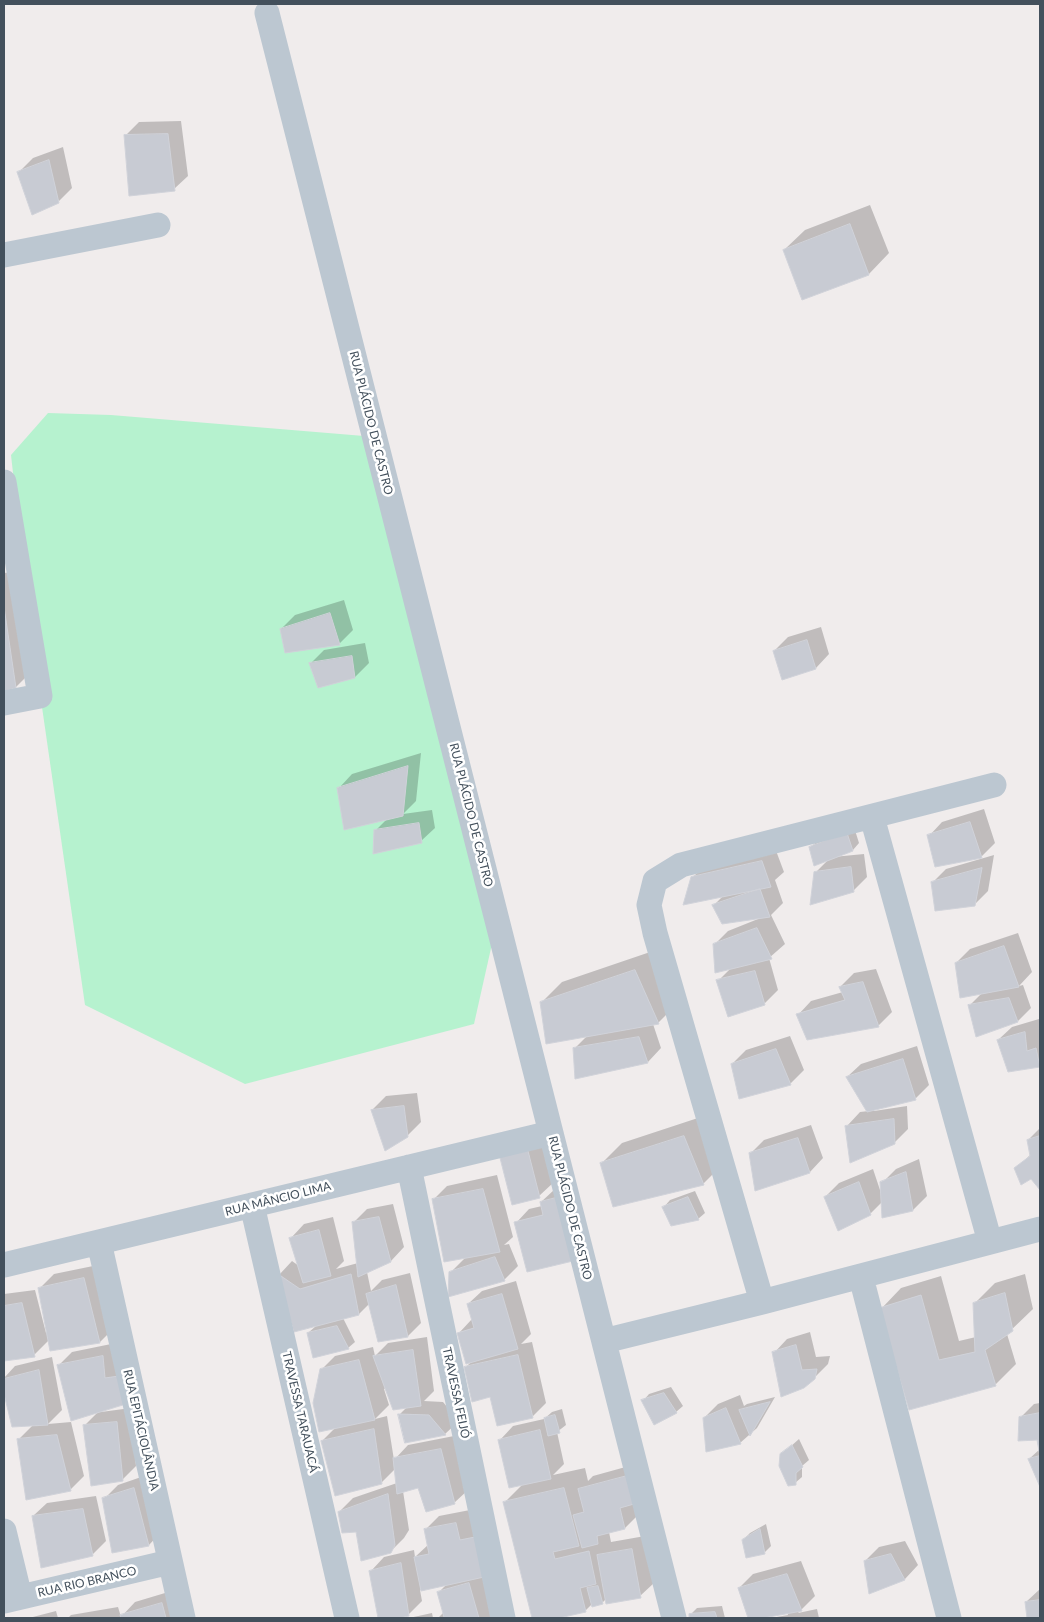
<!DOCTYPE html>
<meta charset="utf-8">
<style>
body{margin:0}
#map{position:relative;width:1044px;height:1622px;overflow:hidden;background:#f0ecec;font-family:Lato,sans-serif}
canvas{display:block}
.frame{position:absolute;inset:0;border:5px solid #43505c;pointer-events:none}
</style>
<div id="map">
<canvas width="1044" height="1622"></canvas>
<div class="frame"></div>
</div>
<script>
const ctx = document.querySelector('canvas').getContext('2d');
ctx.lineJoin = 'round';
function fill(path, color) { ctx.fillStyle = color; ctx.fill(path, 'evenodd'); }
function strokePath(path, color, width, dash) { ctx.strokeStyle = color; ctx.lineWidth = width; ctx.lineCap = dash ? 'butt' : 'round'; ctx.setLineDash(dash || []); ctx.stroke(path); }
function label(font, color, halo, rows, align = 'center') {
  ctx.font = font + ' Lato,sans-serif'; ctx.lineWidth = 5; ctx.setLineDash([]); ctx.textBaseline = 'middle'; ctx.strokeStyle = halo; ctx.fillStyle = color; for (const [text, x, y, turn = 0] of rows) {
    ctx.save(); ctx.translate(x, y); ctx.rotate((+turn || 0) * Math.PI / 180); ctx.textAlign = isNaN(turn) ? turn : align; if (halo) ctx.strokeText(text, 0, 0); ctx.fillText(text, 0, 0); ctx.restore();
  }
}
const green = new Path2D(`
 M48,413L111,415L364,436L496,926L474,1024L245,1084L85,1005L29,617L11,455Z`);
const shadow = new Path2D(`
 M181,121L188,176L174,189L125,136L139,122Z
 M63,147L72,188L58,202L19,172L33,158Z
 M870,205L889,253L869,274L803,299L784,250L805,230Z
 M21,571L36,667L16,687L4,689V573Z
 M344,600L353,630L339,644L281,629L295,615Z
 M821,627L829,654L816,668L774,651L788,637Z
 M365,643L369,663L355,677L311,663L324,650Z
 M421,753L416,801L403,814L432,810L435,828L421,841L376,830L387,819L339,788L352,774Z
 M984,809L995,843L981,857L929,836L942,822Z
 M854,827L859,843L853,850L833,857L864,854L867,877L853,891L815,873L829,859L811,847L817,841Z
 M775,848L784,872L775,880L783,903L771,915L785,944L769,958L778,990L764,1004L718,981L731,968L714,945L728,931L763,917L714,905L724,895L692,878L706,864Z
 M994,855L988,891L974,905L932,883L946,869Z
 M1018,933L1032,972L1019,986L1023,985L1031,1008L1018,1021L970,1005L982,993L956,963L970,949Z
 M656,950L679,1002L658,1023L653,1024L661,1048L648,1062L577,1077L574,1049L587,1036L542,1002L562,982Z
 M876,969L892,1012L878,1026L798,1015L811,1001L843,992L840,987L854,973Z
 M1039,1019L1040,1038L1039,1066L998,1040L1012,1027Z
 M790,1036L804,1070L790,1084L732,1064L746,1050Z
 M917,1046L929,1085L915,1099L874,1109V1111L907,1106L908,1129L894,1143L847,1126L860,1112L869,1111L847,1077L861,1064Z
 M417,1093L421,1122L407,1136L372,1110L386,1096Z
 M704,1116L724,1163L703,1184L602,1163L622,1143Z
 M811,1125L823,1158L810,1172L756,1190L750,1154L764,1140Z
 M1040,1128V1188L1031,1177L1016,1169L1031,1154L1028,1140Z
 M541,1134L553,1183L539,1196L500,1155Z
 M919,1159L927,1196L913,1210L882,1202L870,1214L825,1197L839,1183L873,1169L881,1193L882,1183L896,1169Z
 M497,1175L513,1237L504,1245L509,1244L518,1266L504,1280L450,1273L466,1257L433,1200L447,1186Z
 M555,1189L586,1246L516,1223L529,1209L542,1206L541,1202Z
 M695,1191L705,1213L698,1219L664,1207L670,1200Z
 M393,1204L404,1247L391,1261L367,1272L371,1291L382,1280L410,1273L421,1323L408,1336L370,1303L359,1314L343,1318L355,1342L348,1348L308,1333L317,1325L279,1275L292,1261L299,1266L291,1238L304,1224L333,1217L344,1261L336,1269L358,1263L353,1223L367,1209Z
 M98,1265L114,1328L100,1342L51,1349L49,1340L34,1355L4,1359V1294L35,1290L46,1333L48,1332L40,1288L54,1274Z
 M1025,1274L1033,1309L1007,1334L1016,1364L996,1384L910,1409L881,1309L901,1288L941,1276L959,1341L976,1337L974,1304L995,1283Z
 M516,1281L531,1334L521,1344L532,1342L546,1403L532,1417L491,1396L466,1367L472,1361L459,1333L472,1319L468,1304L482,1291Z
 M810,1332L816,1357L830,1356L828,1364L814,1378L774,1353L787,1339Z
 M427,1337L434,1391L424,1401L443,1402L459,1421L445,1434L406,1442L400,1414L407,1407L386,1388L384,1389L389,1405L375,1419L387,1416L394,1460L408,1445L454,1436L468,1490L454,1503L419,1487L403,1491L409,1530L404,1538L390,1552L358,1530L339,1512L353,1498L397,1483L395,1469L381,1483L322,1441L336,1427L321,1370L335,1356L373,1347L375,1356L388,1343Z
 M116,1343L132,1363L101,1412L131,1408L136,1466L122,1480L84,1426L99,1411L58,1366L72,1352Z
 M52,1357L62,1410L48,1424L71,1422L84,1476L70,1490L18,1440L33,1425L13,1426L4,1389V1378L15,1366Z
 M671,1387L683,1406L676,1412L643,1401L649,1394Z
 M740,1395L744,1406L747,1404L775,1397L757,1428L740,1443L704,1418L718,1404Z
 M1040,1403V1484L1029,1459L1040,1449L1038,1439L1020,1418L1034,1404Z
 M562,1409L566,1425L557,1432L564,1464L553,1475L585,1468L588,1481L593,1476L640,1463L639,1514L625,1528L609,1532L611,1542L645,1536L654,1583L640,1596L606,1599L602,1603L592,1604L585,1611L554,1618H533L505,1502L523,1484L500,1440L513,1426L544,1419L552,1412Z
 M799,1439L809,1460L802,1466V1477L795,1483L781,1455Z
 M147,1475L162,1531L149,1545L104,1499L118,1485Z
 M96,1496L106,1541L92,1555L33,1516L47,1503Z
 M470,1510L497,1618H438L444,1612L439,1592L447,1584L420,1590L422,1601L408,1615L393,1618H379L371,1571L384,1557L414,1550L415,1557L429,1544L425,1530L439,1516Z
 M766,1524L771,1546L765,1552L747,1557L743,1540L750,1533Z
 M905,1541L918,1565L905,1579L870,1593L865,1561L879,1547Z
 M801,1561L815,1596L798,1613L817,1609L819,1618H771L788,1615L787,1612L749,1618L739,1588L753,1574Z
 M1040,1589V1618H1029L1026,1602Z
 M175,1590L184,1618H68L71,1615L118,1607L121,1617L135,1602Z
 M722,1606L725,1618H691L690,1615L697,1608Z
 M56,1611L58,1618H29Z
 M432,1613L433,1618H409Z`);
const building = new Path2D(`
 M168,134L175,191L129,196L124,135Z
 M49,160L59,203L32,215L17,172Z
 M850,224L869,275L802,300L783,250Z
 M4,607L16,688L4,691Z
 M330,613L340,645L285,653L280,629Z
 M807,640L816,669L782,680L773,651Z
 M352,656L355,678L318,688L309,663Z
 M408,766L403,816L344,830L337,788Z
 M970,822L982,858L935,867L927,835Z
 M419,823L422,843L373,854L374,830Z
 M847,833L853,851L814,866L809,847Z
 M762,861L771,887L683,905L691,877Z
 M851,867L854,892L810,905L814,872Z
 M982,868L975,906L935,911L931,882Z
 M760,889L770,917L722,924L712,905Z
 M757,928L772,959L715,973L713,944Z
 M1004,946L1019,987L960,998L955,963Z
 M635,970L659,1024L546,1044L540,1002Z
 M755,971L765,1005L728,1017L716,980Z
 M863,982L879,1027L807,1040L796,1014L845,1000L839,987Z
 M1009,998L1018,1022L976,1037L968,1005Z
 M1025,1032L1027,1051L1036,1048L1040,1067L1008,1072L997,1040Z
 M639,1037L648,1063L575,1079L573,1048Z
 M776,1049L791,1085L739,1099L731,1064Z
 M903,1059L916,1100L867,1112L846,1077Z
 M404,1106L408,1137L385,1151L371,1110Z
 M894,1119L895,1144L850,1163L845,1126Z
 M684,1136L704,1185L613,1207L600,1163Z
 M1040,1136V1190L1031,1179L1021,1185L1014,1168L1030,1156L1027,1140Z
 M798,1138L810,1173L755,1191L749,1153Z
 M527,1147L540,1198L512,1205L499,1154Z
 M906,1172L913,1211L882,1218L880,1182Z
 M859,1182L871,1215L838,1231L824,1197Z
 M483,1189L500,1252L444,1262L432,1199Z
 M688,1197L699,1220L671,1226L662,1207Z
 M556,1198L573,1261L527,1272L514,1222L543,1215L540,1202Z
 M379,1217L391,1262L358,1277L352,1222Z
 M319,1230L331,1276L303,1283L289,1238Z
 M495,1257L505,1281L448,1297L449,1272Z
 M278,1274L300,1289L351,1274L359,1315L294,1332Z
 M84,1278L100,1343L50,1351L38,1288Z
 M396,1285L408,1337L378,1342L366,1294Z
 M1005,1293L1013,1331L985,1350L996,1386L909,1410L879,1308L921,1295L939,1360L975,1352L973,1303Z
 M502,1294L518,1349L466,1364L457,1333L474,1328L467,1304Z
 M22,1303L35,1357L4,1361V1306Z
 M337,1326L349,1349L313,1358L307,1333Z
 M796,1345L802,1370L817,1369L815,1379L804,1388L781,1397L772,1352Z
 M413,1350L421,1406L393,1410L373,1356Z
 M518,1355L533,1418L497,1426L490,1397L472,1402L464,1367Z
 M103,1356L105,1378L119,1376L126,1404L71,1421L57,1365Z
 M359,1360L375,1420L319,1432L313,1403L320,1369Z
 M39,1370L48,1425L12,1427L4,1394V1379Z
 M664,1393L677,1413L654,1425L641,1400Z
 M770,1402L750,1436L739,1410Z
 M726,1408L741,1444L706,1452L703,1418Z
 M1040,1413V1456L1037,1440L1018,1441L1019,1417Z
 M398,1414L429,1415L446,1435L405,1443Z
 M555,1415L560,1433L548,1436L544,1418Z
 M117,1422L123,1481L91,1486L83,1425Z
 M374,1429L382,1484L335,1496L321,1441Z
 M540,1430L551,1479L509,1488L498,1440Z
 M57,1435L71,1491L26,1500L17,1439Z
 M792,1445L803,1467L796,1473V1485L788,1486L779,1466L780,1454Z
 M441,1449L455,1504L426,1512L418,1488L397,1494L393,1458Z
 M1040,1456V1487L1028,1459Z
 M627,1476L634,1504L620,1508L625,1529L597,1536L598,1544L582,1548L573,1515L584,1512L578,1489Z
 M134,1488L149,1546L112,1553L102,1498Z
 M564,1488L579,1546L553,1552L555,1559L589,1551L596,1584L580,1588L586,1612L559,1618H532L503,1502Z
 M388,1494L395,1545L391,1553L361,1561L356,1532L342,1533L338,1512Z
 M83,1509L93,1556L41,1568L32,1516Z
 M456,1523L460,1540L475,1537L484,1577L421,1591L414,1557L429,1554L424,1529Z
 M760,1529L765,1554L746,1558L742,1540Z
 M632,1549L641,1598L606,1604L597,1555Z
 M891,1554L905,1580L869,1594L864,1561Z
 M401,1563L409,1616L399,1618H378L369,1571Z
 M787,1574L802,1611L763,1618H748L738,1588Z
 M469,1583L479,1618H441L444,1617L437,1592Z
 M598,1586L603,1604L592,1607L587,1588Z
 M1040,1600V1618H1027L1025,1602Z
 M162,1603L166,1618H121L120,1615Z
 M715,1612L717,1618H689V1614Z`);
const minor = new Path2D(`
 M267,13L674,1618
 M4,255L158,225
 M4,482L40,696L4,703
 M872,817L990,1242
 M409,1167L503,1618
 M252,1205L347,1618
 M99,1242L183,1618
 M4,1265L551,1133
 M861,1277L949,1618
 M762,1302L655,933L649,905L655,881L681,865L994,785
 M604,1341L762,1302L1040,1229
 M4,1531L20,1597
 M4,1601L170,1562`);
const streetNames = [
 ["RUA PLÁCIDO DE CASTRO",371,423,76],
 ["RUA PLÁCIDO DE CASTRO",471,815,76],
 ["RUA MÂNCIO LIMA",278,1199,-14],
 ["RUA PLÁCIDO DE CASTRO",570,1208,76],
 ["TRAVESSA FEIJÓ",456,1393,78],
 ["TRAVESSA TARAUACÁ",300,1412,77],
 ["RUA EPITÁCIOLÂNDIA",141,1430,77],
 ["RUA RIO BRANCO",87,1582,-13]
];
fill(green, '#b6f2cf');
fill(shadow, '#0003');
fill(building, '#c8cbd3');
strokePath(building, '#d0d2d9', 1);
strokePath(minor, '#bcc7d1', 25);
label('12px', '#43505c', '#fff', streetNames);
</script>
